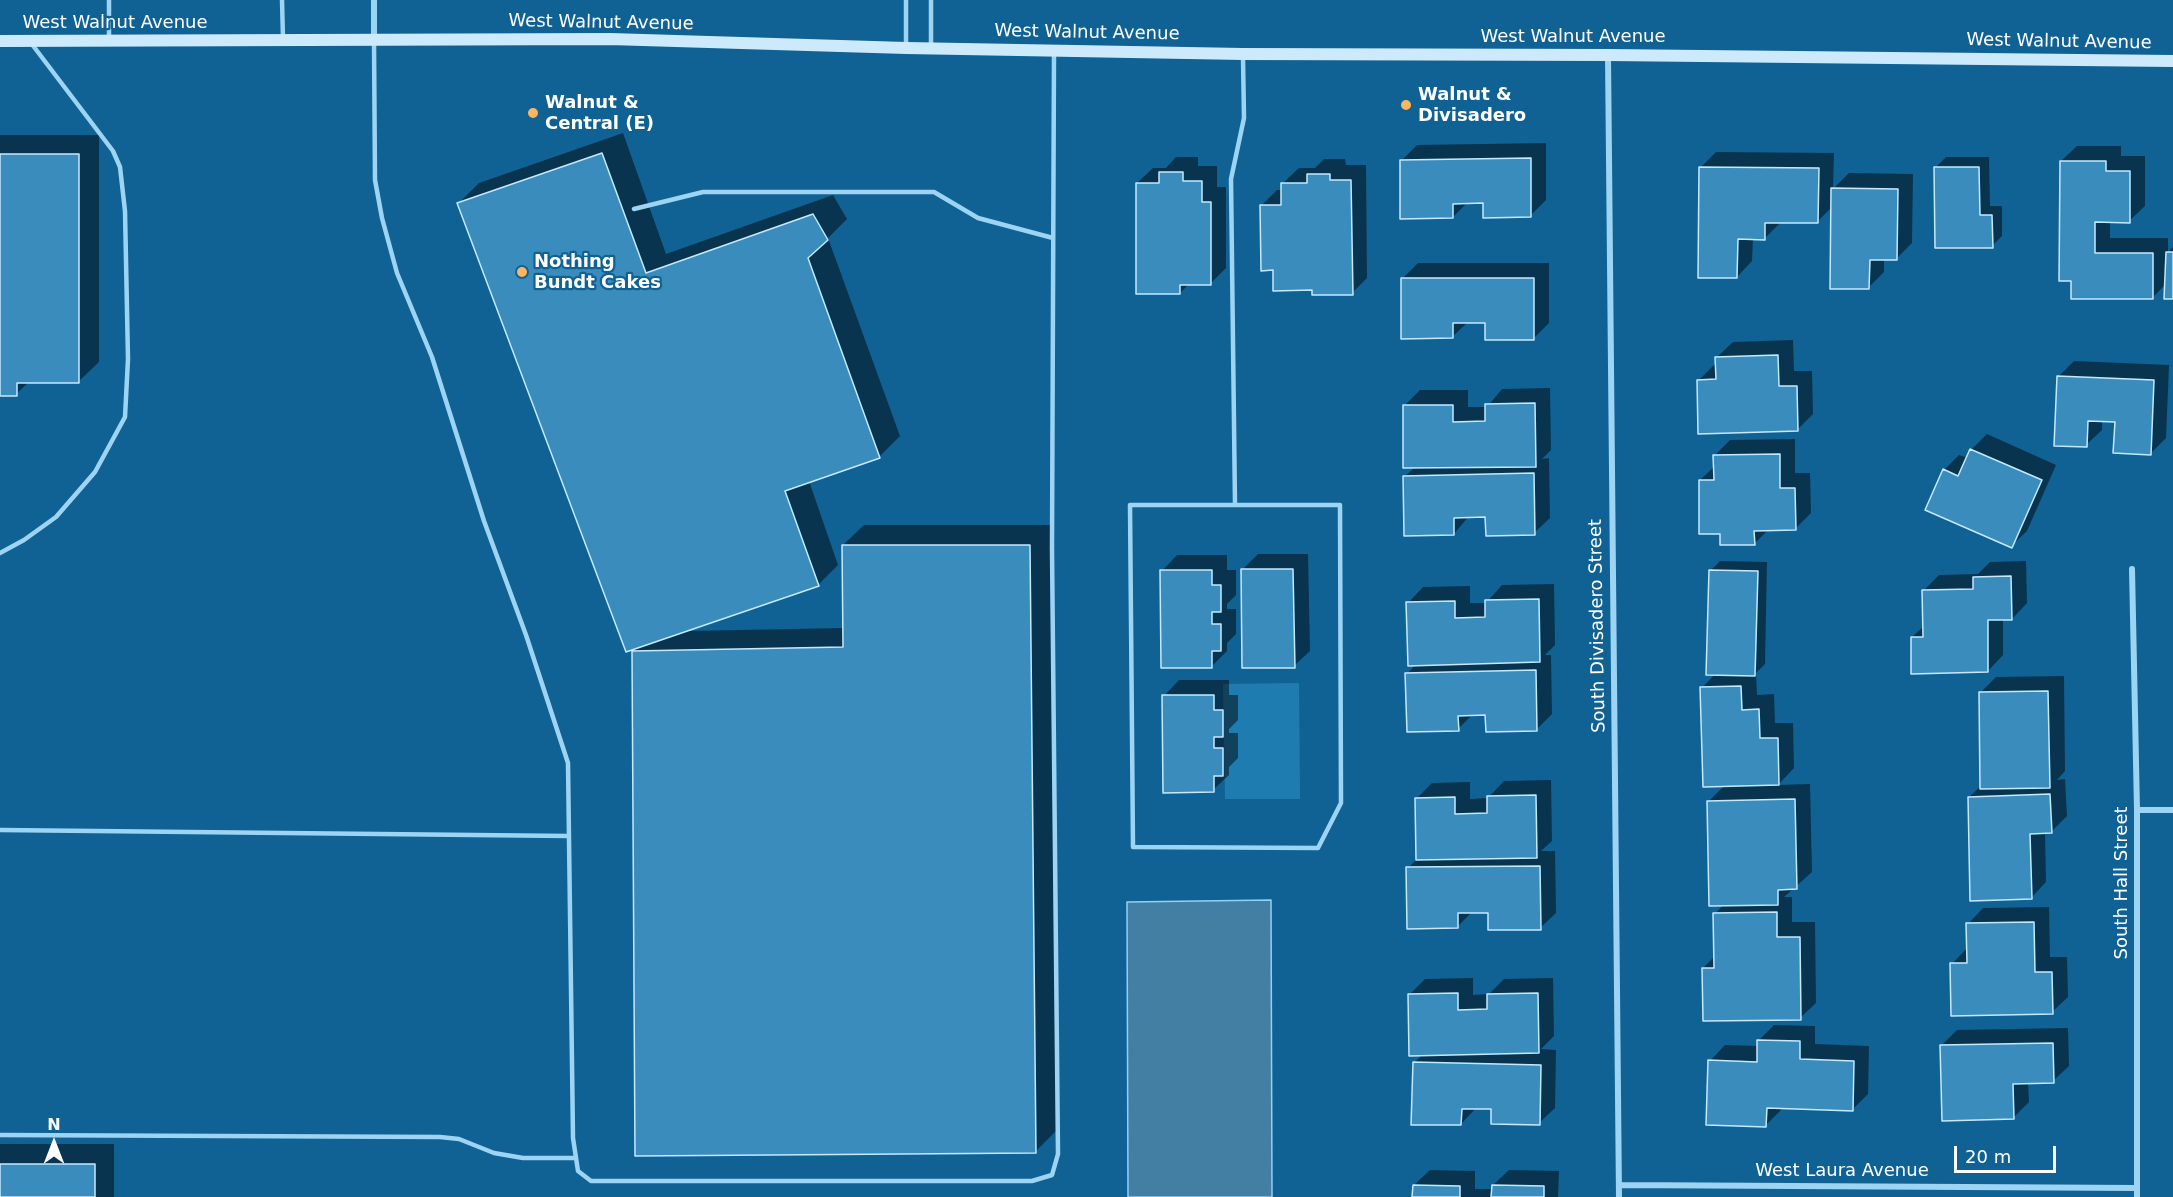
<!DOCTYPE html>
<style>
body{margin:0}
#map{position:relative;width:2173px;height:1197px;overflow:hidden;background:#106294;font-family:"DejaVu Sans",sans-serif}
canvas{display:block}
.north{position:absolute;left:24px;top:1113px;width:60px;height:60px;-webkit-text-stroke:4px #106294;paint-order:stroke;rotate:0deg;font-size:16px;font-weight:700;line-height:24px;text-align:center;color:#fff}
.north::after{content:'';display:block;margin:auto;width:21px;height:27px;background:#fff;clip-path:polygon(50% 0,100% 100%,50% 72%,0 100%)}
.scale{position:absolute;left:1954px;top:1146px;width:102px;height:27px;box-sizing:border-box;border:3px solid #fff;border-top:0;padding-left:8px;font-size:18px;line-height:21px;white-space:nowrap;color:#fff;-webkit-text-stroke:4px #106294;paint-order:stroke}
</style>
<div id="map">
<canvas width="2173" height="1197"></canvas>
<div class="north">N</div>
<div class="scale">20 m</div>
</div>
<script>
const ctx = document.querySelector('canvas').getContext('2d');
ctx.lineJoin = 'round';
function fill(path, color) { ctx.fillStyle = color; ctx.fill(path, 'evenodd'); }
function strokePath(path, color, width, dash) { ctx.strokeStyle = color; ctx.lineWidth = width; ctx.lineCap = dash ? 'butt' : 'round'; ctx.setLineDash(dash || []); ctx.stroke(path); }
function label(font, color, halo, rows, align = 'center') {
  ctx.font = font + ' "DejaVu Sans",sans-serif'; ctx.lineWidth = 4.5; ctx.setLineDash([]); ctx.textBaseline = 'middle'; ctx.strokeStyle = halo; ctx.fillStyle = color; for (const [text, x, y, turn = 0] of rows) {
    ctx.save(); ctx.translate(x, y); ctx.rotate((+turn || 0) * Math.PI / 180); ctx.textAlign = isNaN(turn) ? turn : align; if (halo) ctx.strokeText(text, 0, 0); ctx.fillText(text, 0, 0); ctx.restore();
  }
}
const green = new Path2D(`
 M1299,683L1300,799H1225L1223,684Z`);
const water = new Path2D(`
 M1271,900L1272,1197H1128L1127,902Z`);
const shadow = new Path2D(`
 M623,133L666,254L833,195L847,219L828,238L900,436L880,456L809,481L838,565L818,585L686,631L844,628L843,545L864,525H1050L1056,1131L1035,1152L633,651L639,646L459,203L479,183Z
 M0,135H99V362L78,382H29L16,394H0Z
 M1546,143V200L1530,216L1484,201L1468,202L1453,217L1401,161L1417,145Z
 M2077,146H2121V156H2145V206L2129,221H2110V238H2168V252L2173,247V298L2166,284L2152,298L2072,297L2061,161Z
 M1716,152L1834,153L1833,189L1849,173L1913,174L1912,243L1896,259H1884V272L1868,288L1833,206L1817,222L1780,223L1765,238H1753L1752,261L1737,277L1701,167Z
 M1176,157H1198V166H1217V187H1226V268L1210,284H1189L1180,293L1137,183L1153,168H1166Z
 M1946,157H1989L1990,206H2002V236L1992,246L1935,168Z
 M1324,159H1345L1346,165H1366L1367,278L1352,293L1314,289L1275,269L1261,206L1277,190H1283V183L1299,168H1315Z
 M1418,263H1549V323L1533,339L1487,322H1468L1453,336L1402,279Z
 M1793,340L1794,371H1812L1813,414L1797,430L1699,380L1714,365H1717V357L1733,342Z
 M2074,361L2169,365L2166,438L2151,453L2116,421L2102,420V430L2086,445L2058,377Z
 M1550,388L1551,450L1542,459L1549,458L1550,518L1534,533L1487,516H1469L1454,534L1404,477L1415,467L1404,406L1420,390H1468V407H1487L1502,389Z
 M1987,434L2056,465L2027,531L2011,546L1944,470L1959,455L1968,458L1971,450Z
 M1795,439V473H1810L1811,513L1795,529H1769L1754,544L1700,480L1715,466V455L1730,440Z
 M1258,554H1308L1310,651L1294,666L1242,570Z
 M1177,555H1227V570H1236V595L1227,604V609H1236V634L1227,643V651L1212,666L1162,571Z
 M1720,561L1767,562L1765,664L1756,673L1757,695L1774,694L1775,723H1793L1794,768L1778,785L1810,784L1812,872L1784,897H1792V922H1815L1816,1003L1800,1018L1703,968L1715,956V914L1724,904L1708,802L1725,785L1702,688L1716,673L1710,571Z
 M2026,561L2027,603L2012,619H2003V655L1988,671L1912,637L1924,626V590L1939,575L1978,574L1990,562Z
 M1554,584L1555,645L1545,655H1551L1552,714L1537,729L1487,714H1473L1458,729L1407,674L1416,664L1408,603L1423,587L1470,586V603H1486L1502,585Z
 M2064,676L2065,771L2057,780L2065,779L2067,816L2051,832H2045L2046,882L2031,898L1969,797L1982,785L1980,693L1996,677Z
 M1179,680H1229V695H1238V720L1229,729V733H1238V758L1229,767V775L1213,790L1164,696Z
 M1551,780L1552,841L1541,851H1555L1556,913L1540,928L1490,911L1472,912L1457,927L1408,868L1418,858L1417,798L1432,783L1470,782V799L1488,798L1504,781Z
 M2049,907L2050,957H2067L2068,997L2052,1012L1952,964L1967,948L1968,924L1983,908Z
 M1473,978V995L1489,994L1504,979L1553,978L1554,1036L1541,1049L1556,1050L1555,1108L1539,1123L1493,1107H1477L1461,1124L1414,1063L1423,1054L1410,994L1425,979Z
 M1774,1025L1815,1026V1044L1869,1046L1868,1094L1852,1110L1781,1107V1110L1765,1126L1710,1061L1725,1045L1759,1046V1040Z
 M2068,1028L2069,1066L2053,1081L2028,1082L2029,1102L2013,1118L1941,1046L1957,1030Z
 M0,1144H114V1197H0Z
 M1430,1170L1475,1171V1189H1493V1185L1509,1170L1559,1171L1558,1197H1414V1185Z`);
const building = new Path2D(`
 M602,153L646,273L813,214L828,240L808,258L880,458L785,491L819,586L626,652L457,203Z
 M0,154H79V383H17V396H0Z
 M1531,158V217L1483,218V203L1453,204V218L1400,219V160Z
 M2060,161H2106V171H2130V223L2095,222V253H2153V299H2071V281H2059Z
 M1699,167L1819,168L1818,223H1765V240L1738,239L1737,278H1698Z
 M1934,167H1979L1980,215H1992L1993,248H1935Z
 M1159,172H1183V181H1202V202H1211V285H1180V294H1136V183H1159Z
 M1307,174H1330V180H1351L1353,295H1312V290L1273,291V270L1261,271L1260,205H1281V183H1307Z
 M1831,188L1898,189L1897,260H1870L1869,289H1830Z
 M2166,252H2173V299H2164Z
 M1401,278H1534V340H1485V323H1453V338L1401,339Z
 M1778,355L1779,386H1797L1798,431L1698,434L1697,380L1716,379L1715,357Z
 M2057,376L2154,380L2151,455L2113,453L2115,422L2088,421L2087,447L2054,446Z
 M1535,403L1536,467L1403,468V405H1453V422L1485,421V404Z
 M1970,449L2042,480L2012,548L1925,510L1943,469L1958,476Z
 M1780,454V488H1795L1796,530L1754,531L1755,545H1720V534H1699V480H1714L1713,455Z
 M1534,473L1535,535L1486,536L1485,517L1454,518V535L1404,536L1403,476Z
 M842,545H1030L1036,1153L635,1156L632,651L843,647Z
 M1241,569H1293L1295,668H1242Z
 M1160,570H1212V585H1221V612H1212V624H1221V651H1212V668H1161Z
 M1709,570L1758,571L1755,676L1706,675Z
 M2011,576L2012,620H1988V672L1911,674V637H1923L1922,590L1973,589V577Z
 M1539,599L1540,662L1408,666L1406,602L1455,601V618L1485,617V600Z
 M1536,670L1537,731L1486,732L1485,715L1458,716L1459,731L1407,732L1405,673Z
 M1741,686L1742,710L1759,709L1760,738H1778L1779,785L1703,787L1700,687Z
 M2048,691L2050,788L1980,789L1979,692Z
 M1162,695H1214V710H1223V737H1214V748H1223V776H1214V792L1163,793Z
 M2050,794L2052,833L2030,834L2032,899L1970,901L1968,797Z
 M1536,795L1537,858L1416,860L1415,798L1455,797V814L1487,813V796Z
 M1795,799L1797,889L1778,890V905L1709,906L1707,801Z
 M1540,866L1541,930H1488V913H1458V928L1407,929L1406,867Z
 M1777,912V937H1800L1801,1020L1703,1021L1702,968H1714L1713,913Z
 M2034,922L2035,972H2052L2053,1014L1951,1016L1950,963H1967L1966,923Z
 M1458,993V1010L1487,1009V994L1538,993L1539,1053L1409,1056L1408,994Z
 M1757,1040L1800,1041V1059L1854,1061L1853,1111L1767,1108L1766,1127L1706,1125L1708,1060L1757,1062Z
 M2053,1043L2054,1083L2013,1084L2014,1119L1942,1121L1940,1045Z
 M1413,1062L1541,1065L1540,1125L1491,1124V1109H1462L1461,1125H1411Z
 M0,1164H95V1197H0Z
 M1413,1185L1460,1186V1197H1412Z
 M1492,1185L1544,1186V1197H1491Z`);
const service = new Path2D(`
 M282,0L283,39
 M931,0V46
 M109,39V0
 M374,41L375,180L382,218L397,273L432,357L484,521L526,635L568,763L573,1138L578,1171L591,1181H1032L1052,1175L1058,1154L1052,549L1054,51
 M906,45V0
 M634,209L703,192H934L978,218L1053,238
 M1235,505H1130L1133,847L1318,848L1341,803L1340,505H1235L1231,179L1244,118L1243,57
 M0,553L24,540L56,517L95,472L125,417L128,359L125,211L120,167L113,151L31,43
 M0,830L568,836
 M0,1135L440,1137L459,1139L494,1153L523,1158H575`);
const minor = new Path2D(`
 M374,0V41
 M1608,55L1619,1197
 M2132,569L2137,810V1197
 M2137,810H2173
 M1619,1185L2137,1188`);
const secondary = new Path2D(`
 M0,41L610,39L906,48L1243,54L1608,55L2173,61`);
const markers = [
 [1406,105,6,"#ffb460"],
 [533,113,6,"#ffb460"],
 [522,272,6,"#ffb460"]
];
const streetNames = [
 ["West Walnut Avenue",115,23],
 ["West Walnut Avenue",601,23,1],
 ["West Walnut Avenue",1087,33,1],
 ["West Walnut Avenue",1573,37],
 ["West Walnut Avenue",2059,42,1],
 ["South Divisadero Street",1598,626,-91],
 ["South Hall Street",2122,883,-90],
 ["West Laura Avenue",1842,1171]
];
const poiNames = [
 ["Walnut &",1418,95],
 ["Divisadero",1418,116],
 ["Walnut &",545,103],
 ["Central (E)",545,124],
 ["Nothing",534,262],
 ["Bundt Cakes",534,283]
];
fill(green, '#1f7cb1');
fill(water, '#437fa2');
strokePath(water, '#8fd2f7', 1.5);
fill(shadow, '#0007');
fill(building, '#398cbc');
strokePath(building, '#c5e9fe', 1.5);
strokePath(service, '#9dd4f3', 4.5);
strokePath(minor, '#9dd4f3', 6);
strokePath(secondary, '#cdeafd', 12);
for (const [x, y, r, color] of markers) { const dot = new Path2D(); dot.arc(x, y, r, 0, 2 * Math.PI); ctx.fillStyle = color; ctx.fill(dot); strokePath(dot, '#106294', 2); }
label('18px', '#fff', '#106294', streetNames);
label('bold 18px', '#fff', '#106294', poiNames, 'left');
</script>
